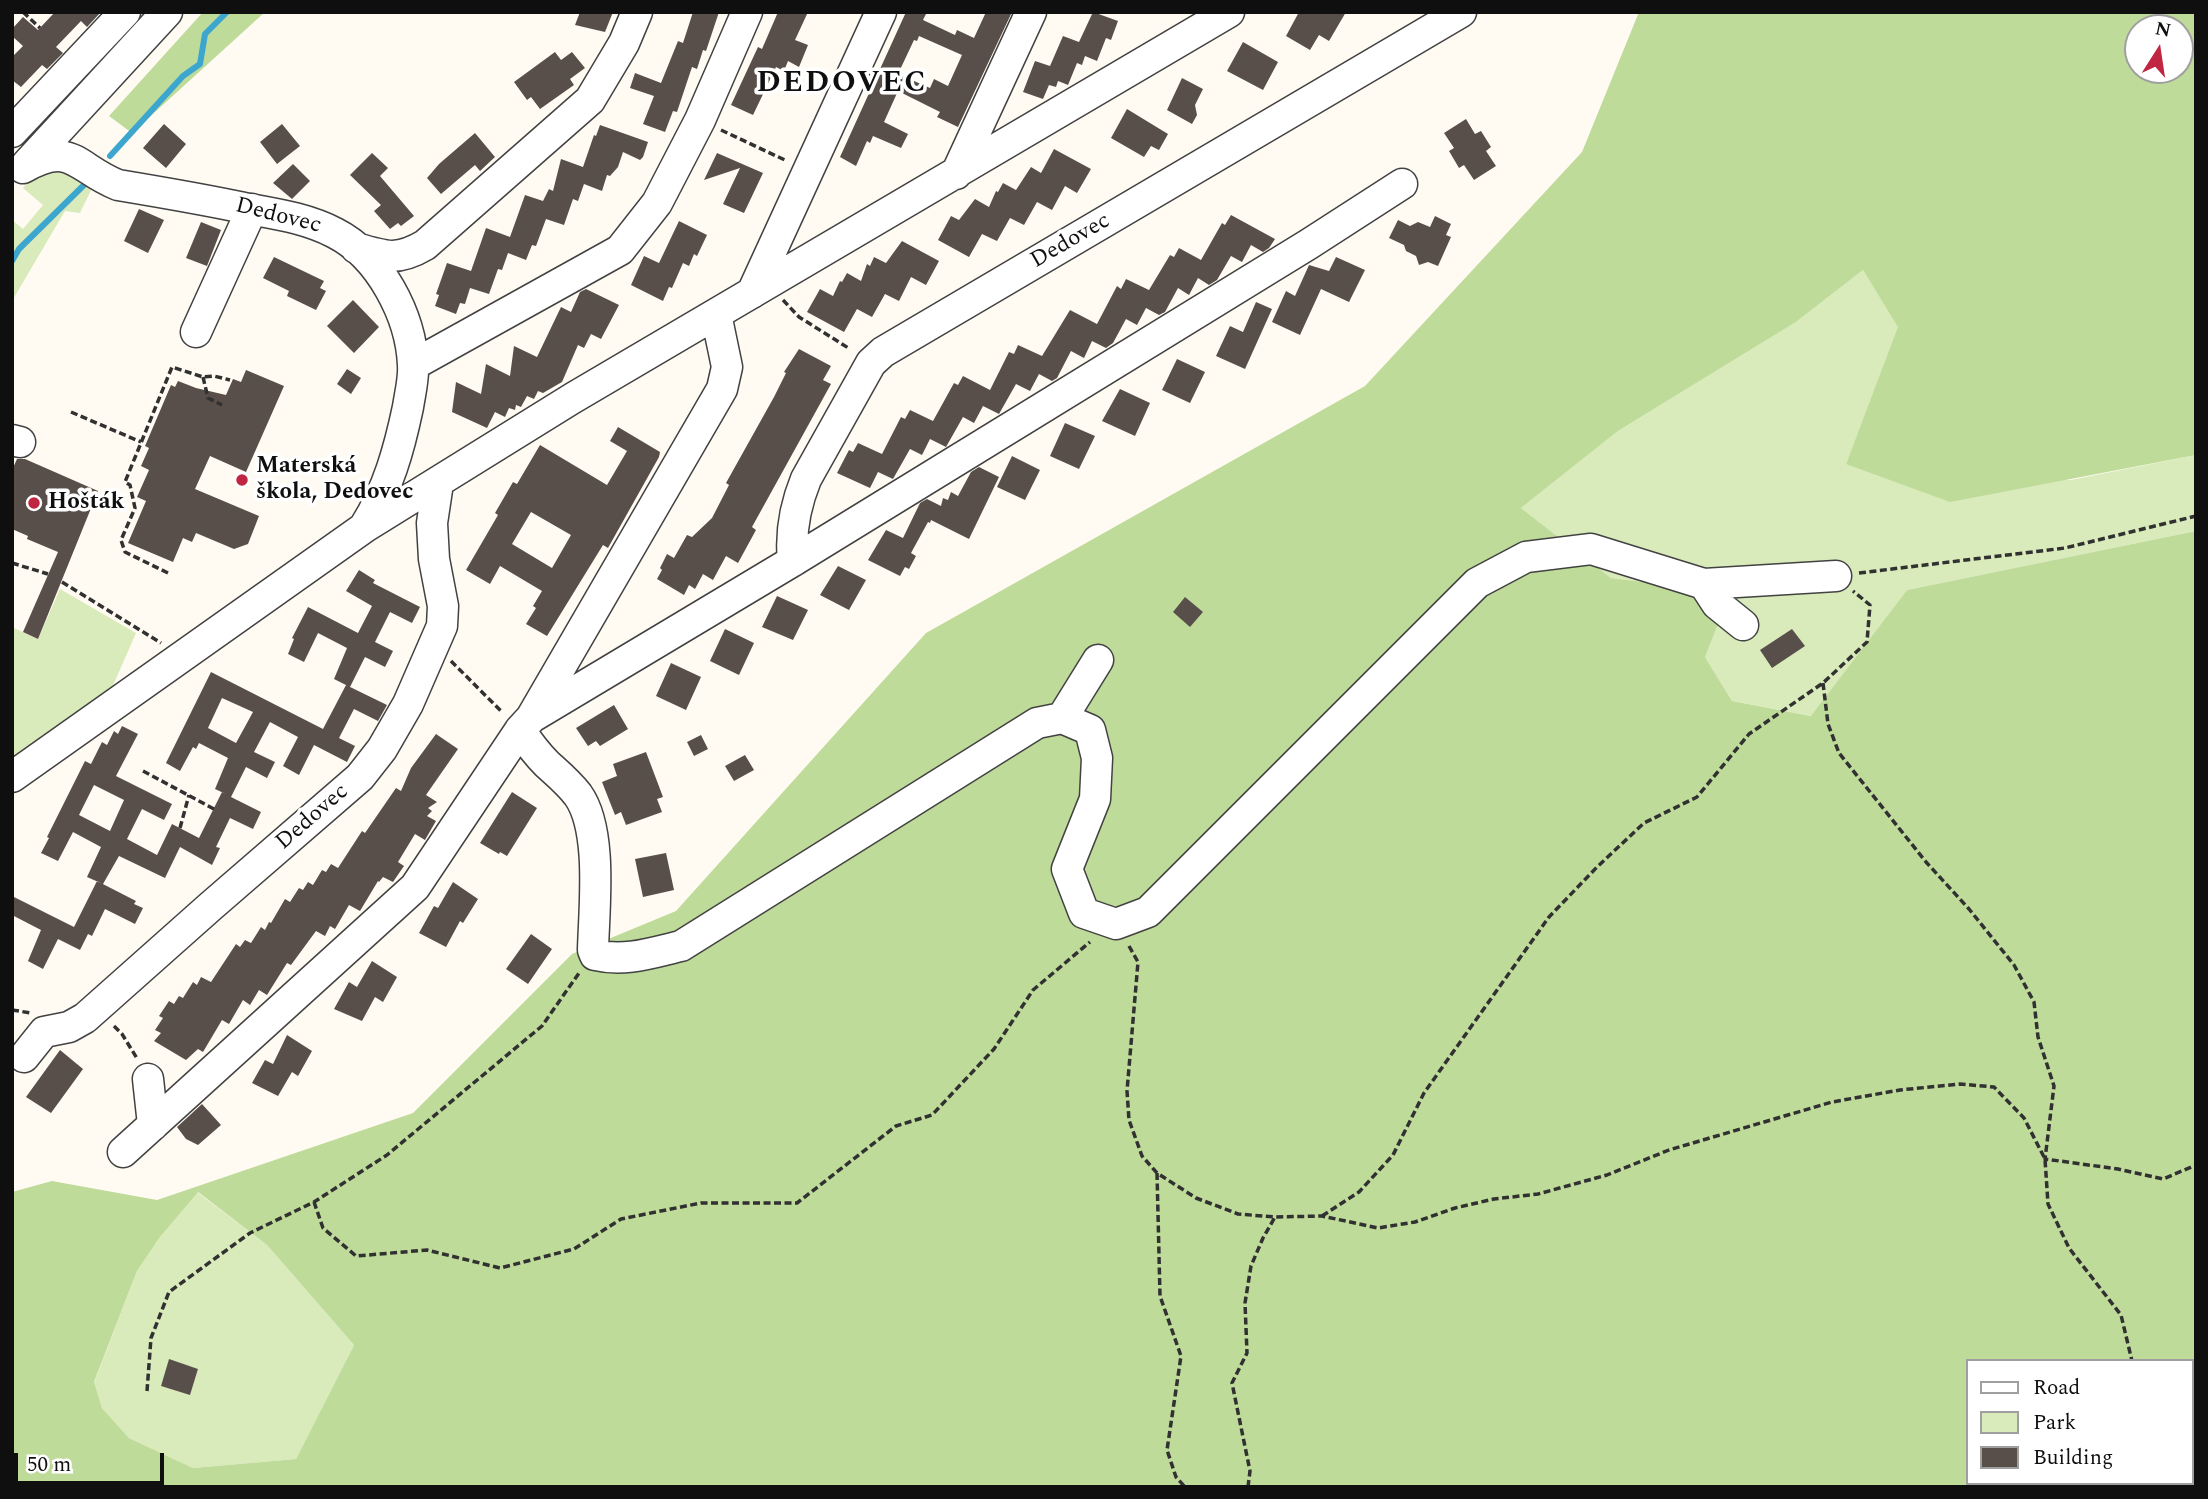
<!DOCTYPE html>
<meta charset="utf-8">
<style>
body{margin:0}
#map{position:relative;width:2208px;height:1499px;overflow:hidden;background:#fffbf2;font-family:Spectral,serif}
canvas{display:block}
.frame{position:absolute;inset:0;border:14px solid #0f0f0f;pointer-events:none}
.legend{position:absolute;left:1966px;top:1359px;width:228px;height:126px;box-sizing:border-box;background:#fff;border:2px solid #9f9f9f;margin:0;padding:9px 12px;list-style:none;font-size:21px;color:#0f0f0f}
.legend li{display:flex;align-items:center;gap:14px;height:35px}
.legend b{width:35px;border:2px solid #9f9f9f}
.north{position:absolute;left:2124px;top:14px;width:70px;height:70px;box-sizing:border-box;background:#fff;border:2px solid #9f9f9f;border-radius:50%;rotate:12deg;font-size:19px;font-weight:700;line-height:28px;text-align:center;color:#0f0f0f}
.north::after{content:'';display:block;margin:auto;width:24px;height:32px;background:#c02641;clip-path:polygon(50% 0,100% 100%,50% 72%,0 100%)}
.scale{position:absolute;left:14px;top:1453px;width:150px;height:32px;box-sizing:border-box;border:4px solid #0f0f0f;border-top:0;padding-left:9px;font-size:21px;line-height:24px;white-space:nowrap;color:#0f0f0f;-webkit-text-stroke:5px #fff;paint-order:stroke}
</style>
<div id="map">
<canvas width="2208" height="1499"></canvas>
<div class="frame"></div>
<ul class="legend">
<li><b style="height:9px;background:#fff"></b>Road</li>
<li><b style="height:19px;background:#d9eabb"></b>Park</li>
<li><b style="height:19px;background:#584f4b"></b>Building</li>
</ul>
<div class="north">N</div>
<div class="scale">50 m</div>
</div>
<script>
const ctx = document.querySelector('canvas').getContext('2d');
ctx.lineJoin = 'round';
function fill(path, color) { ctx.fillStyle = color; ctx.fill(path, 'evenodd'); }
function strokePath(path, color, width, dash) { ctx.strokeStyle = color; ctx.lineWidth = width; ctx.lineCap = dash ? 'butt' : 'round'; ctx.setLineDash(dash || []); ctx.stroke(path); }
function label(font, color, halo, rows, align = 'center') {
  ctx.font = font + ' Spectral,serif'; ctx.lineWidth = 7; ctx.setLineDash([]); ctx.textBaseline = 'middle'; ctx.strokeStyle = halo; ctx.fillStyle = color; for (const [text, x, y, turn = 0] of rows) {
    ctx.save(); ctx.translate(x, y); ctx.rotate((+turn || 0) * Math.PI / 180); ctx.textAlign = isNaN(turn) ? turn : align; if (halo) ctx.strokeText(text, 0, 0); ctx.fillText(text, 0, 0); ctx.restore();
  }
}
const green = new Path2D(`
 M58,165L96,180L80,213L65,211L12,301V220L23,229L43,205L23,188L41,167Z
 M1863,270L1899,327L1846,464L2071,480L2196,455V531L1907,590L1812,716L1732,701L1705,657L1729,593L1611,578L1521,508L1618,431L1796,322Z
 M60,589L136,633L111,690L12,766V627L38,639Z
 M197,1192L267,1245L354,1345L296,1459L193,1468L129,1438L102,1408L94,1383L137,1271L160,1237ZM169,1360L198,1369L190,1394L161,1386Z`);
const forest = new Path2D(`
 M203,12H265L132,133L109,116Z
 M1639,12H2196V455L1950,502L1846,464L1898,327L1863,270L1796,322L1618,431L1521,508L1611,578L1730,593L1705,657L1732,701L1811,716L1907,590L2196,531V1487H12V1192L52,1181L157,1200L413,1113L572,954L676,911L926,633L1365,386L1582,152ZM2138,28H2180V70H2138ZM198,1192L267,1245L354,1345L296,1459L193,1468L129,1438L102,1408L94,1382L137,1271L160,1237ZM1968,1361H2192V1483H1968Z`);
const stream = new Path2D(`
 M110,156L183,76L200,64L205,34L227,12
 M12,261L19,249L88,181`);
const building = new Path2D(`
 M55,12H101L87,27L81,21L56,47L63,53L47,69L42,65L21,87L12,80V57L23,46L12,36V29L23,17L38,30Z
 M580,12H613L605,32L575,25Z
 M693,12H719L706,51L703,50L697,69L692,67L677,112L673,111L665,132L643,124L654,96L630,88L635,73L661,83L678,41L683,43Z
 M778,12H808L795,40L808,45L799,67L788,61L784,71L776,67L753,115L731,105L758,47L762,49Z
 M906,12H927L923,20L955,35L957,30L974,38L986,12H1012L958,127L937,117L940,112L898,91L884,122L908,134L901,148L873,136L870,143L867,141L856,166L840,157ZM919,36L962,55L948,86L934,79L930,88L898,74L914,40L917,41Z
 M1093,12L1118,21L1111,40L1106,38L1097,61L1085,56L1082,65L1077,63L1068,85L1058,81L1056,87L1049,85L1043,99L1023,92L1035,61L1050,66L1063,36L1079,42Z
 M1299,12H1346L1329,41L1319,35L1310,50L1286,36Z
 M1243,42L1278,62L1263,90L1227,71Z
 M555,52L561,60L572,52L585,68L570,79L574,85L540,109L531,97L527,100L514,82Z
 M1182,78L1203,89L1195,105L1197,115L1192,124L1167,110Z
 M1127,109L1168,134L1159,150L1151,146L1144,157L1111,138Z
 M1466,119L1475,134L1481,131L1491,147L1486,151L1496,166L1474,180L1464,165L1459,168L1449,151L1454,148L1444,133Z
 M164,124L186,144L166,168L143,148Z
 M282,124L300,146L277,164L260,142Z
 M600,125L648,142L643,157L640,160L623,152L618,167L610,176L607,175L602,191L584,184L578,201L573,199L564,225L546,219L536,246L532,245L526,260L508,253L502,270L498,269L489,294L470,288L465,304L460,303L456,314L435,306L439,295L436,294L447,263L471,271L486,228L510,237L525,195L543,201L549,189L553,191L561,159L583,167L594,135L596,136Z
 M475,133L495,157L480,171L475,165L441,194L427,178L439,164Z
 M1054,149L1091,169L1077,193L1065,186L1052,210L1037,202L1024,225L1010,218L997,241L982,234L969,257L938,240L951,216L959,220L975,199L989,207L996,191L998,192L1003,183L1016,190L1031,167L1041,173Z
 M372,153L388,168L380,176L414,216L401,226L398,223L390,229L374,211L381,205L350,175Z
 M717,153L763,173L744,213L723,204L740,168L704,180Z
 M293,164L310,181L292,199L273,183Z
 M139,209L164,220L148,253L124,241Z
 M1231,215L1275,239L1269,248L1263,252L1251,245L1242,262L1231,256L1217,280L1209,285L1198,278L1189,295L1178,288L1165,312L1159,315L1146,308L1137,325L1126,319L1113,343L1106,348L1092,341L1084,358L1071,351L1057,378L1052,381L1039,374L1030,391L1016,384L999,414L983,406L974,423L963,417L946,447L930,439L922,455L910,449L893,479L878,472L870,488L837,473L849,450L853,452L858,443L882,454L901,417L905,419L910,410L933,421L954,383L958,385L963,376L990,390L1009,352L1014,354L1018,345L1042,356L1070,310L1097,324L1117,286L1121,289L1126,279L1149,290L1170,255L1174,257L1179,248L1201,260L1222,223L1225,225Z
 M1435,216L1451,224L1446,235L1451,237L1438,266L1428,262L1419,265L1416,256L1406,251L1404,245L1389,238L1398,220L1410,226L1418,222L1430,227Z
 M679,221L707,235L697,256L694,254L689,266L683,263L672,288L669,287L663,301L631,285L644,256L659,263Z
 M201,222L221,230L207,266L186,258Z
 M902,241L939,261L926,285L911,277L899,301L885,294L872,317L857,309L844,332L807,312L820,289L833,296L840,281L842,282L847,273L861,281L867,264L870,266L874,257L886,263Z
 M274,257L324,281L320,288L326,291L316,310L287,296L289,291L263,278Z
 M1336,257L1365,270L1349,302L1321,289L1300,335L1272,322L1286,291L1295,296L1309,265L1329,271Z
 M586,289L619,305L601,339L591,334L584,348L578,345L562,382L543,393L538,391L534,399L527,396L521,407L516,405L515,410L509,408L505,417L495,412L487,428L452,412L456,382L481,394L486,364L510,376L514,346L537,357L561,307L571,312L580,292Z
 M353,300L379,327L354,353L327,326Z
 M1256,302L1272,309L1245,369L1216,356L1230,326L1243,332Z
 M799,349L831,366L823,380L831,384L752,527L756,530L738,563L726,556L713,580L703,574L695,589L689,585L684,595L657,579L662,570L660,568L667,554L674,558L687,535L692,537L712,518L729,485L726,483L774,397L786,373L784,372Z
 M1177,359L1205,372L1190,403L1162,390Z
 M347,369L361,378L351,394L337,384Z
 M246,370L284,386L246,472L210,456L195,489L259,516L248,544L234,549L196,533L192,542L183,538L173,562L128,543L146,501L137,497L149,470L141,466L149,448L145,446L171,385L175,387L178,381L196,388L226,395L233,379L241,382Z
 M1120,389L1150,403L1135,436L1102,421Z
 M1065,423L1095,436L1079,469L1050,456Z
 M618,427L660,452L659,457L608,548L603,545L547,636L526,624L536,608L533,606L542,591L500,566L490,584L466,570L498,515L495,513L513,482L517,484L540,445L607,485L627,451L610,441ZM531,512L571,535L552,568L512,544Z
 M1012,456L1040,470L1025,500L997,487Z
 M17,459H25L98,491L38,639L23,632L58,552L27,539L28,536L12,529V470Z
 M979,467L999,477L969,539L931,520L930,523L928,522L911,553L916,556L909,569L905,567L900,576L868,560L886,530L903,538L920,503L927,499L941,506L943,498L948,500L951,492L958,496L971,472Z
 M838,566L866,580L849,610L820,595Z
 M359,570L375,580L373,583L420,607L412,623L390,612L375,642L393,651L385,667L365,657L350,687L334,679L347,648L318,633L304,662L288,654L294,639L292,638L308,607L358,633L372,606L346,591Z
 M777,596L808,610L793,640L762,627Z
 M1185,597L1203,612L1190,627L1173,612Z
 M725,629L754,643L739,675L710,661Z
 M1792,629L1805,646L1772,668L1760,650Z
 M671,663L701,677L686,710L656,696Z
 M211,672L323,729L346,685L387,705L378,721L354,709L339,738L355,746L347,762L314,745L299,775L283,766L298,737L270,722L254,752L275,762L267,778L246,767L231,797L261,812L253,829L230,818L216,847L220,848L212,865L180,847L165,878L119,856L103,884L87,877L101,847L73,832L58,861L41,853L49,838L47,837L85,761L91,764L102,742L107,745L114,731L118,734L122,726L138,734L116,776L172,804L164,820L142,809L127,839L157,855L172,824L199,838L222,792L226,794L215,789L228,758L199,743L196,749L193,747L180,771L166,763ZM222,698L253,712L236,743L208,728ZM94,785L124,800L110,831L79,815Z
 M614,705L628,729L600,746L596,741L588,746L576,728Z
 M436,734L458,749L426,795L437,802L428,808L432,811L427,816L436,821L425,840L415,834L398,862L404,866L393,882L383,877L379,882L378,881L360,911L349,905L335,929L330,926L325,936L316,931L291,965L287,963L267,995L259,990L250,1005L243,1000L229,1024L222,1020L203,1052L198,1049L186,1060L154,1041L161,1033L155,1030L163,1018L159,1016L169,1001L174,1004L179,996L183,998L193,982L197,985L201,977L211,982L236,944L240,947L245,940L251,943L261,927L265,930L269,922L271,923L285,899L290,902L299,888L303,890L308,882L313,885L322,870L326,872L331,864L338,868L362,831L365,833L396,788L401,791L411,768Z
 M701,735L708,749L694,756L687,742Z
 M646,752L663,797L657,799L662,812L626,825L621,812L615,815L602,782L617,776L613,764Z
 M745,755L754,770L734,781L725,766Z
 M512,792L537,808L507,856L500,852L499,854L480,843Z
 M666,853L674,890L643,897L635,859Z
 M97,881L136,901L134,904L143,908L135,924L105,909L92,936L88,934L80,950L58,939L43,969L28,961L41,930L12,915V896L74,927Z
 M453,882L478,899L463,923L460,921L446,947L419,933L434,906L438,908Z
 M531,934L552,949L528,984L506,969Z
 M372,961L397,977L383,1002L375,997L362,1021L334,1009L349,982L357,987Z
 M287,1035L312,1051L298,1076L292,1072L278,1096L252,1083L265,1060L273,1064Z
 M60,1050L83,1069L51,1113L26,1097Z
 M202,1104L221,1125L198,1145L186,1139L177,1127Z
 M169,1359L198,1369L190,1395L161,1386Z`);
const path = new Path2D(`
 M23,12L40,28
 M721,130L787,161
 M783,300L799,317L850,349
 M203,377L208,398L222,405
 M71,412L141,442
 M12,563L48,574
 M168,573L125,552L121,540L135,508L130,485L125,482L172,367L203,377L214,376L230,380
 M1859,573L2065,548L2196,516
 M62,582L161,643
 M451,661L503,713
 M1823,683L1828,724L1839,753L1926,862L1969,909L2014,965L2034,1002L2038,1037L2054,1086L2045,1159L2118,1169L2163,1179L2196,1165
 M143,771L214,809
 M180,828L189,795
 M1129,946L1138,962L1127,1091L1129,1120L1142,1156L1157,1173L1196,1198L1238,1214L1275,1217L1322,1216L1378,1228L1415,1222L1455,1208L1494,1199L1538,1194L1607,1175L1669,1150L1832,1102L1900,1090L1960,1084L1994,1087L2024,1118L2045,1159L2048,1204L2069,1248L2121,1315L2132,1361
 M12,1010L31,1013
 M114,1026L122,1034L138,1060
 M1157,1173L1160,1296L1181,1356L1167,1450L1176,1477L1185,1487
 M314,1202L323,1228L356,1256L427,1250L500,1268L574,1249L621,1219L701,1203H797L896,1126L932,1115L994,1049L1033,990L1090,942
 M1322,1216L1359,1192L1393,1155L1424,1093L1549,917L1597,867L1644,823L1697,797L1749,734L1823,683L1867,642L1870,605L1853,591
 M147,1391L151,1338L169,1292L250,1233L314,1202L387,1155L542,1026L579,973
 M2176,1483V1487
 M1248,1487L1250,1471L1232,1383L1247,1353L1245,1303L1251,1266L1263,1238L1275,1217`);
const minor = new Path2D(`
 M12,132L125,12
 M27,164L167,12
 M23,168C73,140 75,168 118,185C160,192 202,199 244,208C276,214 306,218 335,233C380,256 411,316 413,365C414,378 410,394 408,407C399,450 388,489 365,526
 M956,174L1031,12
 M356,248C386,257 398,261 425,245L590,100L624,43L637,12
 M752,293L881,12
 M196,332L252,209
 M413,365L620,250L657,203L700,120L747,12
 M12,440L20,442
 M793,561C790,532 795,506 806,479L871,363L883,352L1461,12
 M1704,584L1717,604L1743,625
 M534,716L793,561L1309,244L1402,184
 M1062,718L1098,660
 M520,730C528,742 537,754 547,764C558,774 569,783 578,795C603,830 594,908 593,950L595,955C625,962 651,953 681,946L1037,723L1062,718L1090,730L1097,758L1095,799L1067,869L1084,913L1116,924L1148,912L1477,583L1526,557L1591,549L1704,584L1836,576
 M12,777L365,527L573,398L1229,12
 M24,1057L44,1032L69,1027L85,1018L211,906L360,777L382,749L408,704L442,626L443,606L434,559L432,523L438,483
 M148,1079L153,1125
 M123,1152L415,887L520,730L531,718L722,389L727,367L716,314`);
const markers = [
 [242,480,7,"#c02641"],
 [34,503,7,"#c02641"]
];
const streetNames = [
 ["Dedovec",278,217,14],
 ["Dedovec",1071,242,-30],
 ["Dedovec",313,818,-41]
];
const poiNames = [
 ["Materská",256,467],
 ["škola, Dedovec",256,493],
 ["Hošták",48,503]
];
const districtNames = [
 ["DEDOVEC",842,85]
];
fill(green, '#d9eabb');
fill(forest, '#bfdb9a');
strokePath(stream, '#3da6ce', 6);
fill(building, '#584f4b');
strokePath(minor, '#424242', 33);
strokePath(path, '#313131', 3.5, [7, 3.5]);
strokePath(minor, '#fff', 30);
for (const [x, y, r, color] of markers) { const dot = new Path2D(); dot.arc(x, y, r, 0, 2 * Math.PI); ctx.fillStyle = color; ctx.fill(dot); strokePath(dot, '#fff', 2.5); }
label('23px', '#0f0f0f', '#fff', streetNames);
label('bold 23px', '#0f0f0f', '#fff', poiNames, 'left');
ctx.letterSpacing = '2px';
label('bold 30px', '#0f0f0f', '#fff', districtNames);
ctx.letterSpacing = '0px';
</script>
